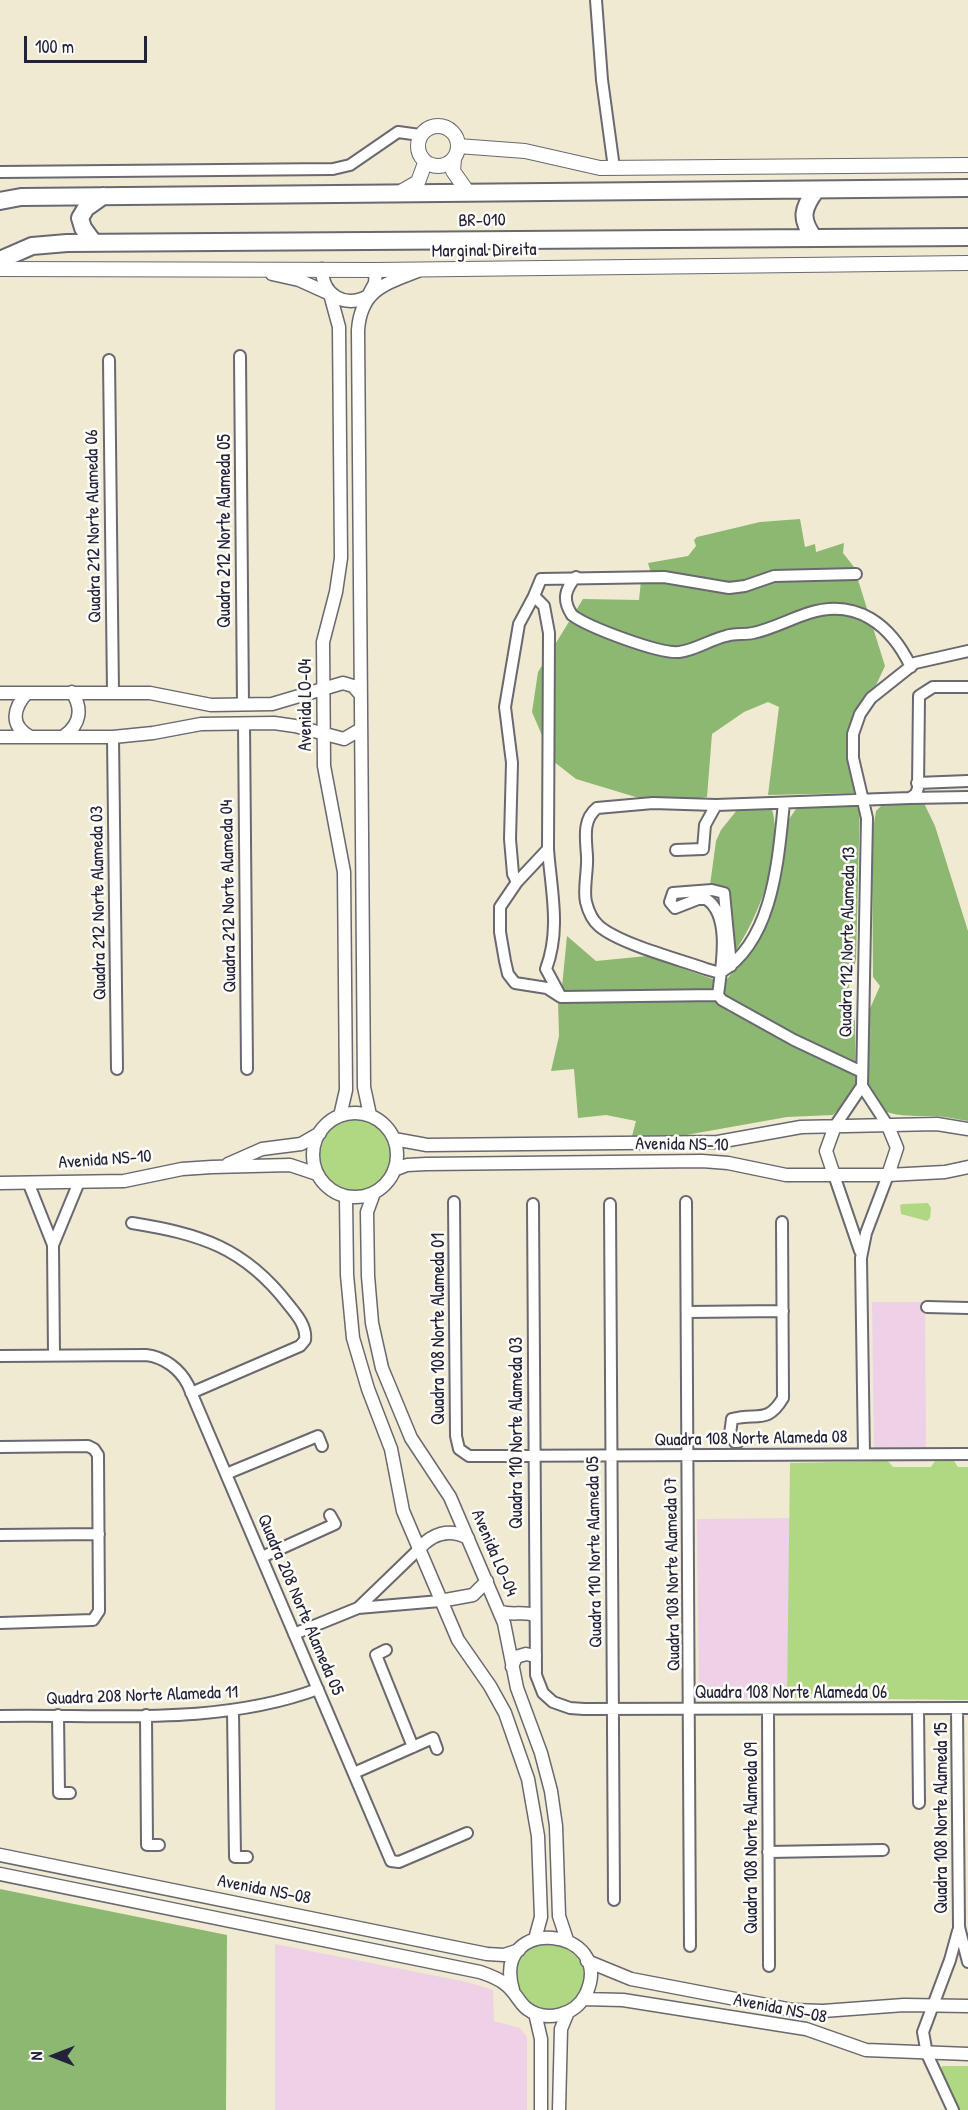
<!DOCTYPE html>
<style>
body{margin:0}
#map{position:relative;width:968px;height:2110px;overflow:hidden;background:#f0ead2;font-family:"Patrick Hand",sans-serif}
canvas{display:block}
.north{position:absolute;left:24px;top:2026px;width:60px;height:60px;-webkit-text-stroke:4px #fdfcf7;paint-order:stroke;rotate:270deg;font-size:16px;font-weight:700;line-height:24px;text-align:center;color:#22223b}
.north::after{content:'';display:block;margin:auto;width:21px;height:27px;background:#22223b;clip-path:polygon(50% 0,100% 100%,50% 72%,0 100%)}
.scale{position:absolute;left:24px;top:36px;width:123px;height:27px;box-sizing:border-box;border:3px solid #22223b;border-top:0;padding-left:8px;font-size:18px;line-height:21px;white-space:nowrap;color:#22223b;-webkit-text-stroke:4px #fdfcf7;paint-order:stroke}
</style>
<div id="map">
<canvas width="968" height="2110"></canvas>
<div class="north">N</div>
<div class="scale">100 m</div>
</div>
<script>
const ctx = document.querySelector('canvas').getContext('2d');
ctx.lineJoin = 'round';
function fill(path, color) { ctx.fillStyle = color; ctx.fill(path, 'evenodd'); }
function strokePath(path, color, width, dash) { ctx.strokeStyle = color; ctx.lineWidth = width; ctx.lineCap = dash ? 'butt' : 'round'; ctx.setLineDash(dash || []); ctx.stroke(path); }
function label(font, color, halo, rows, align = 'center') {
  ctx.font = font + ' "Patrick Hand",sans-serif'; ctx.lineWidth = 5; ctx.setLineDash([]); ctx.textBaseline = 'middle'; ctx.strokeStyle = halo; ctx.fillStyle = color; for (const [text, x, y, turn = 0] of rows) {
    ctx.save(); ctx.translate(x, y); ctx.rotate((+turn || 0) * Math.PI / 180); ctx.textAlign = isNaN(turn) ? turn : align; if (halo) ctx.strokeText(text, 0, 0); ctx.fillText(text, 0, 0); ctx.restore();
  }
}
const built = new Path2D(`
 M872,1302H925L926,1448H874Z
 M791,1518L787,1698H699L697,1519Z
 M275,1944L467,1982L493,1990L494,2021L520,2028L527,2037V2110H275Z`);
const green = new Path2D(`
 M318 1155a37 37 0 1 1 74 0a37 37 0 1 1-74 0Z
 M928,1203L931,1208L930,1218L927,1221L901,1214L900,1205L903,1204Z
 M888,1461L893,1467H931L935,1461H954L958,1467H968V1700L787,1698L790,1463Z
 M516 1976a34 34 0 1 1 68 0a34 34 0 1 1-68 0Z
 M942,2066H968V2110H958L941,2069Z`);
const forest = new Path2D(`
 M800,519L805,547L815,544L816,552L844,543L843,553L854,567L885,666L853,734L859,793L768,795L779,707L768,702L744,712L712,734L707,797L659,804L576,779L553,761L532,712L538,672L583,599L639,600L641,581L652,577L648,563L688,556L696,546L694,540L697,537L760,522Z
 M860,801L856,959L848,991L855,1022L856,1091L833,1115L787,1117L686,1135L632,1136L636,1121L606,1115L578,1118L574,1069L551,1071L559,1036L558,1001L561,997L567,936L596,961L647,956L724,983L750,950L774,903L785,825L798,806Z
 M923,801L935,826L968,931V1121C956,1119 943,1116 931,1116C887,1116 866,1116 867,1063C868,1045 873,1030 868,1013L880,986L873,977L872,835L876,811L882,805Z
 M772,809C784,854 759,915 735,952L728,898L710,885L716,841L721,830L737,810Z
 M0,1889L227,1935L226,2110H0Z`);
const minor = new Path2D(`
 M596,0L602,80L614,168
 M0,172L333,169L350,165L398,132L420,135
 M240,356L243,705
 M109,360L113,692
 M576,577C565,589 562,600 572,615C588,627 659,654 679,652C696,650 709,640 726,636C735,633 744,635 753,633C772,629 790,619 809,613C857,598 891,625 911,667
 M534,596L541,579L664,577L729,588L745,586L774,576L856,574
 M244,723L247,1069
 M113,737L117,1069
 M917,783L968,781
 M910,798L968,797
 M784,803C778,859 774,940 720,973L706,969C678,959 620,944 599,926C592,920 588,910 586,902C583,890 588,870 587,856C586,839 582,820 597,808L653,803L716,805L910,798L916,794L918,788L919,696L933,687H968
 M676,850L703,849L705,825L716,805
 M731,966L724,893L712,890L673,893L670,902L675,908L698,899H706C732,915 721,969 718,995L722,1000L794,1040L862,1072
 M561,997L547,988L515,983L508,974L505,961L500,932V907L517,882L548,849L549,633L544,606L534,596L519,624L505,707L512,763L510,839L513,874L517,882L548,849C551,890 561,929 546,969L561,997L718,995
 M862,1086L867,818L853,758V734L860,714L871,698L915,663L968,651
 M862,1086L888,1126
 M835,1126L862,1086
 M834,1175L860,1251
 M28,1182L53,1245L54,1355
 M454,1202L456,1436L459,1449L469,1456L968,1454
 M686,1202L690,1946
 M533,1204L536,1675L543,1693L553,1702L570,1708L584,1709L968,1708
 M610,1204L614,1900
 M132,1223C200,1234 244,1247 288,1304C296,1314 307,1326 305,1340L300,1346L191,1393
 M53,1245L79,1182
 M927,1307L968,1308
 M687,1312L783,1311
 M0,1356L146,1355C164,1357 180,1369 188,1385L391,1861L399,1862L467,1833
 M738,1442H735L730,1434L732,1419C757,1412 767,1425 783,1398L782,1222
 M0,1447L88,1446L94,1449L98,1455L99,1611L93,1620L0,1623
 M864,1454L861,1258L866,1233L888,1175
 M226,1474L318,1436L322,1446
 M0,1535L99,1534
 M262,1557L335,1524L330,1515
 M358,1608L418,1550
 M294,1634L358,1608L440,1601
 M386,1650L376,1655L413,1747
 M918,1708L919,1803
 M957,1708L959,1927L968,1962
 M768,1710L769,1966
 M233,1711L235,1857H247
 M58,1715L59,1793H70
 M146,1715L147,1845H159
 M0,1716C105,1714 218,1726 318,1689
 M354,1773L433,1738L437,1749
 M768,1852L883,1850
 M953,2110L927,2054L923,2032L950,1960L958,1931`);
const tertiary = new Path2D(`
 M322,269C322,295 345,309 368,296L375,283L376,270
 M272,274L299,280L330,294L339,327L341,558L336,592L323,642L324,766L344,872L346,1090L340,1116
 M0,693H150L211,705L272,704L343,683L353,686L361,695
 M27,693C14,707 9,725 29,736
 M64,736C80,725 83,709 72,692
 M0,737H113L153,733L201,724L274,723L295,726L344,739L361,729
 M313 1155a42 42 0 1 1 84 0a42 42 0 1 1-84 0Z
 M370,1115L364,1087L358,330C361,290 384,284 418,271
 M394,1139L427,1145L718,1142L801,1127L937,1124L968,1129
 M228,1164L262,1149L301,1144L320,1133
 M394,1170L407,1165L426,1164L702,1161L728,1163L786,1175H888L945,1172L968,1167
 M834,1175L826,1151L835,1126
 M888,1175L897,1148L888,1126
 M0,1183L124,1181L182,1169L212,1167L290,1165L317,1174
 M374,1193L367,1212L368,1276L372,1323L382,1368L411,1438L450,1497L504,1623L517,1688L541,1753L551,1791L556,1826L559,1916L567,1940
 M346,1197L347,1275L353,1338L368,1389L391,1449L403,1511L458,1640L490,1686L505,1713L528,1779L538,1836L541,1917L535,1939
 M418,1550C432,1533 449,1528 468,1538
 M440,1601L473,1595L487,1581
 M499,1611C510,1616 522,1611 534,1615
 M512,1667L516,1657L526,1654L535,1656
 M0,1855L487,1954L504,1955L519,1950
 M0,1874L480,1972C489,1975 498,1978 505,1984C514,1990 518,2001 526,2008C545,2023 575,2016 586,1994C617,1927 490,1913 513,1990
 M587,1961L631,1979L793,2010L823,2011L904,2005L968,2006
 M583,1999L623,2000L806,2029L866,2050L968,2054
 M535,2013L541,2039V2110
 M559,2110L561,2029L568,2012`);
const secondary = new Path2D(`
 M418 146a20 20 0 1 1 40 0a20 20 0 1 1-40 0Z
 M458,146L525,151L600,168L968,165
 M454,159L453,171L467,191
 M399,193L418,182L425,163
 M0,269L376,270L968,263`);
const trunk = new Path2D(`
 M0,201L21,197L968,188
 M814,238C800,219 802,209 816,190
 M94,243L83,228L80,218L86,208L103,196
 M0,260L32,246L67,243L968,237`);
const streetNames = [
 ["BR-010",482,221,-1],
 ["Marginal Direita",484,251,-1],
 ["Quadra 212 Norte Alameda 06",94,526,-91],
 ["Quadra 212 Norte Alameda 05",225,531,-90],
 ["Avenida LO-04",306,705,-90],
 ["Quadra 212 Norte Alameda 04",229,896,-91],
 ["Quadra 212 Norte Alameda 03",99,903,-91],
 ["Quadra 112 Norte Alameda 13",848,942,-89],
 ["Avenida NS-10",682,1145,1],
 ["Avenida NS-10",105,1160,-4],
 ["Quadra 108 Norte Alameda 01",439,1329,-90],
 ["Quadra 110 Norte Alameda 03",517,1433,-90],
 ["Quadra 108 Norte Alameda 08",751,1439,-1],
 ["Quadra 110 Norte Alameda 05",595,1552,-91],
 ["Avenida LO-04",494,1553,67],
 ["Quadra 108 Norte Alameda 07",673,1574,-91],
 ["Quadra 208 Norte Alameda 05",300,1605,67],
 ["Quadra 108 Norte Alameda 06",791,1693],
 ["Quadra 208 Norte Alameda 11",142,1696,-2],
 ["Quadra 108 Norte Alameda 15",942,1818,-90],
 ["Quadra 108 Norte Alameda 09",752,1838,-90],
 ["Avenida NS-08",264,1890,11],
 ["Avenida NS-08",780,2009,11]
];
fill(built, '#eed0e7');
fill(green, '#b0d883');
fill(forest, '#8cb871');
strokePath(minor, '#6a6870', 14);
strokePath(tertiary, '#6a6870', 15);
strokePath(secondary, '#6a6870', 16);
strokePath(trunk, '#6a6870', 20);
strokePath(minor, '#fff', 10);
strokePath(tertiary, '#fff', 12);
strokePath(secondary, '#fff', 14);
strokePath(trunk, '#fff', 16);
label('18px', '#22223b', '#fdfcf7', streetNames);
</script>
